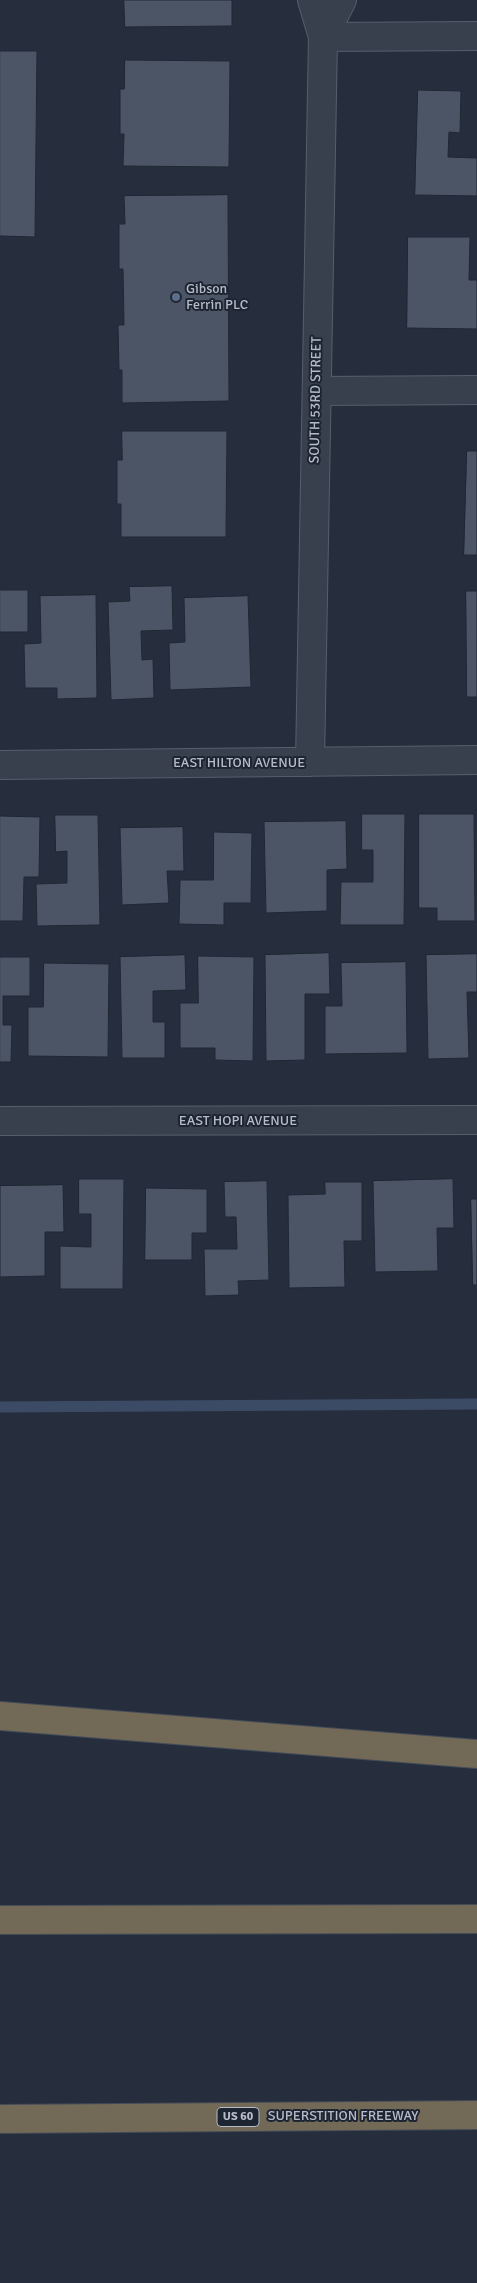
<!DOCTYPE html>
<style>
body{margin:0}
canvas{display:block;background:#262e3d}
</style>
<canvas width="477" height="2283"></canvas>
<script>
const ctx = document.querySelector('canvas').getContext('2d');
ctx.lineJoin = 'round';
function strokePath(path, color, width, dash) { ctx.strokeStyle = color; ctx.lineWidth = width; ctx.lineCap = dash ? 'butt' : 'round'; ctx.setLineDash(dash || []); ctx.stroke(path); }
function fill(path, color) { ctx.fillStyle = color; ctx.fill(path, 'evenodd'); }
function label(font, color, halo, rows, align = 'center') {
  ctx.font = font + ' Signika,sans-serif'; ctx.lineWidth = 4; ctx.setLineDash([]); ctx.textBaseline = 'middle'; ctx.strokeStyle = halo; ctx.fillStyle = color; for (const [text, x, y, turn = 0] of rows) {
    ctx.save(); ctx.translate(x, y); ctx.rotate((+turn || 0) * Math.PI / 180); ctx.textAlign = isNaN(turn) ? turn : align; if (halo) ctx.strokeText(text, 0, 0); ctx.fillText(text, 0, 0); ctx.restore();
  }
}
const stream = new Path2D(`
 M0,1407L477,1404`);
const building = new Path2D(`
 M124,0H232V26L125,27Z
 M0,51H37L35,237L0,236Z
 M125,60L230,61L229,167L123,166L124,134H120V89H124Z
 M418,90L461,91L460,133L449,132L448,157L477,158V196L415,195Z
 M228,195L229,401L122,403V370H119L118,325H124L123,269H119V224H125L124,196Z
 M408,237H470L469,280H477V329L407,328Z
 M122,431H227L226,537H121V504H117V460H122Z
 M467,451H477V555H464Z
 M172,586L173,630L141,631L142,660L153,659L154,698L111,700L108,602L130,601L129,587Z
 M0,590H28V632H0Z
 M466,591H477V697H467Z
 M96,595L97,698L57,699V688H25L24,644L41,643L40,596Z
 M248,596L251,687L170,690L169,643L185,642L184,598Z
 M362,814H405L404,925H340L341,882H373V850H362Z
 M419,814H474L475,921H437V908H419Z
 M55,815H98L100,925L37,926L36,884L67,883V851L56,852Z
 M0,816L40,817L39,877H24L23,921H0Z
 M346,821L347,869L327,870V911L266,913L264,822Z
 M183,827L184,871H167L169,903L122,905L120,828Z
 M214,832L252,833L251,903H224V925L179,924L180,880H213Z
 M329,953L330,994H305V1060L266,1061L265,955Z
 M477,954V992H467L469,1058L428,1059L426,955Z
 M185,955L186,990L153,991V1022H165V1058H122L120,957Z
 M198,956L254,957L253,1061L215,1060V1048H180V1003H198Z
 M0,957H30V996H3V1025H12L11,1062H0Z
 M406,962L407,1053L325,1054V1006H342L341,963Z
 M44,963L109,964L108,1057L28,1056V1007H43Z
 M79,1179H124L123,1289H60V1246L91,1247V1214H79Z
 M453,1179L454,1228H437L438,1271L375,1272L373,1181Z
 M267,1181L269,1280L238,1281L239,1295L205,1296L204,1249H237L236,1217H225L224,1182Z
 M325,1182H362V1241H344L345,1287L289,1288L288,1195L325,1194Z
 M63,1185L64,1232H45V1276L0,1277V1186Z
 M146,1188L207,1189V1233H192V1260H145Z
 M471,1199H477V1285H473Z`);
const minor = new Path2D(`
 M323,37L477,36
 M323,37L342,0
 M317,391L477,390
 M310,762L323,37L312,0
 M0,765L477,760
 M0,1121L477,1120`);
const motorway = new Path2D(`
 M0,1716L477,1754
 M0,1920L477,1919
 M0,2119L477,2115`);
const markers = [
 [176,297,5,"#5c6f8a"]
];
const shields = [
 [238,2117,42]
];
const shieldNames = [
 ["US 60",238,2117]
];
const poiNames = [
 ["Gibson",186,289],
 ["Ferrin PLC",186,305]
];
const streetNames = [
 ["SOUTH 53RD STREET",316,400,-89],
 ["EAST HILTON AVENUE",239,763],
 ["EAST HOPI AVENUE",238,1121],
 ["SUPERSTITION FREEWAY",343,2116]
];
strokePath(stream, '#3c4b65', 11);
fill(building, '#4c5565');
strokePath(building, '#202734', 1);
strokePath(minor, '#575e6b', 30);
strokePath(motorway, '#444b58', 30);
strokePath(minor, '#39404d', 28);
strokePath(motorway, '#726957', 28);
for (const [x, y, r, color] of markers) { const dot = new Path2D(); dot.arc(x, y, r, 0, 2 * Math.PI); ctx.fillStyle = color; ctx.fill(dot); strokePath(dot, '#1e2532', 2); }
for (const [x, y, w] of shields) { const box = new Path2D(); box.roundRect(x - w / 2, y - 9.5, w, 19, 4); ctx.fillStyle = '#1e2532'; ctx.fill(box); strokePath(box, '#b5bbc8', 1); }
label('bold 12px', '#b5bbc8', null, shieldNames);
label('14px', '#b5bbc8', '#1e2532', poiNames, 'left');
label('14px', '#b5bbc8', '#1e2532', streetNames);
</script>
